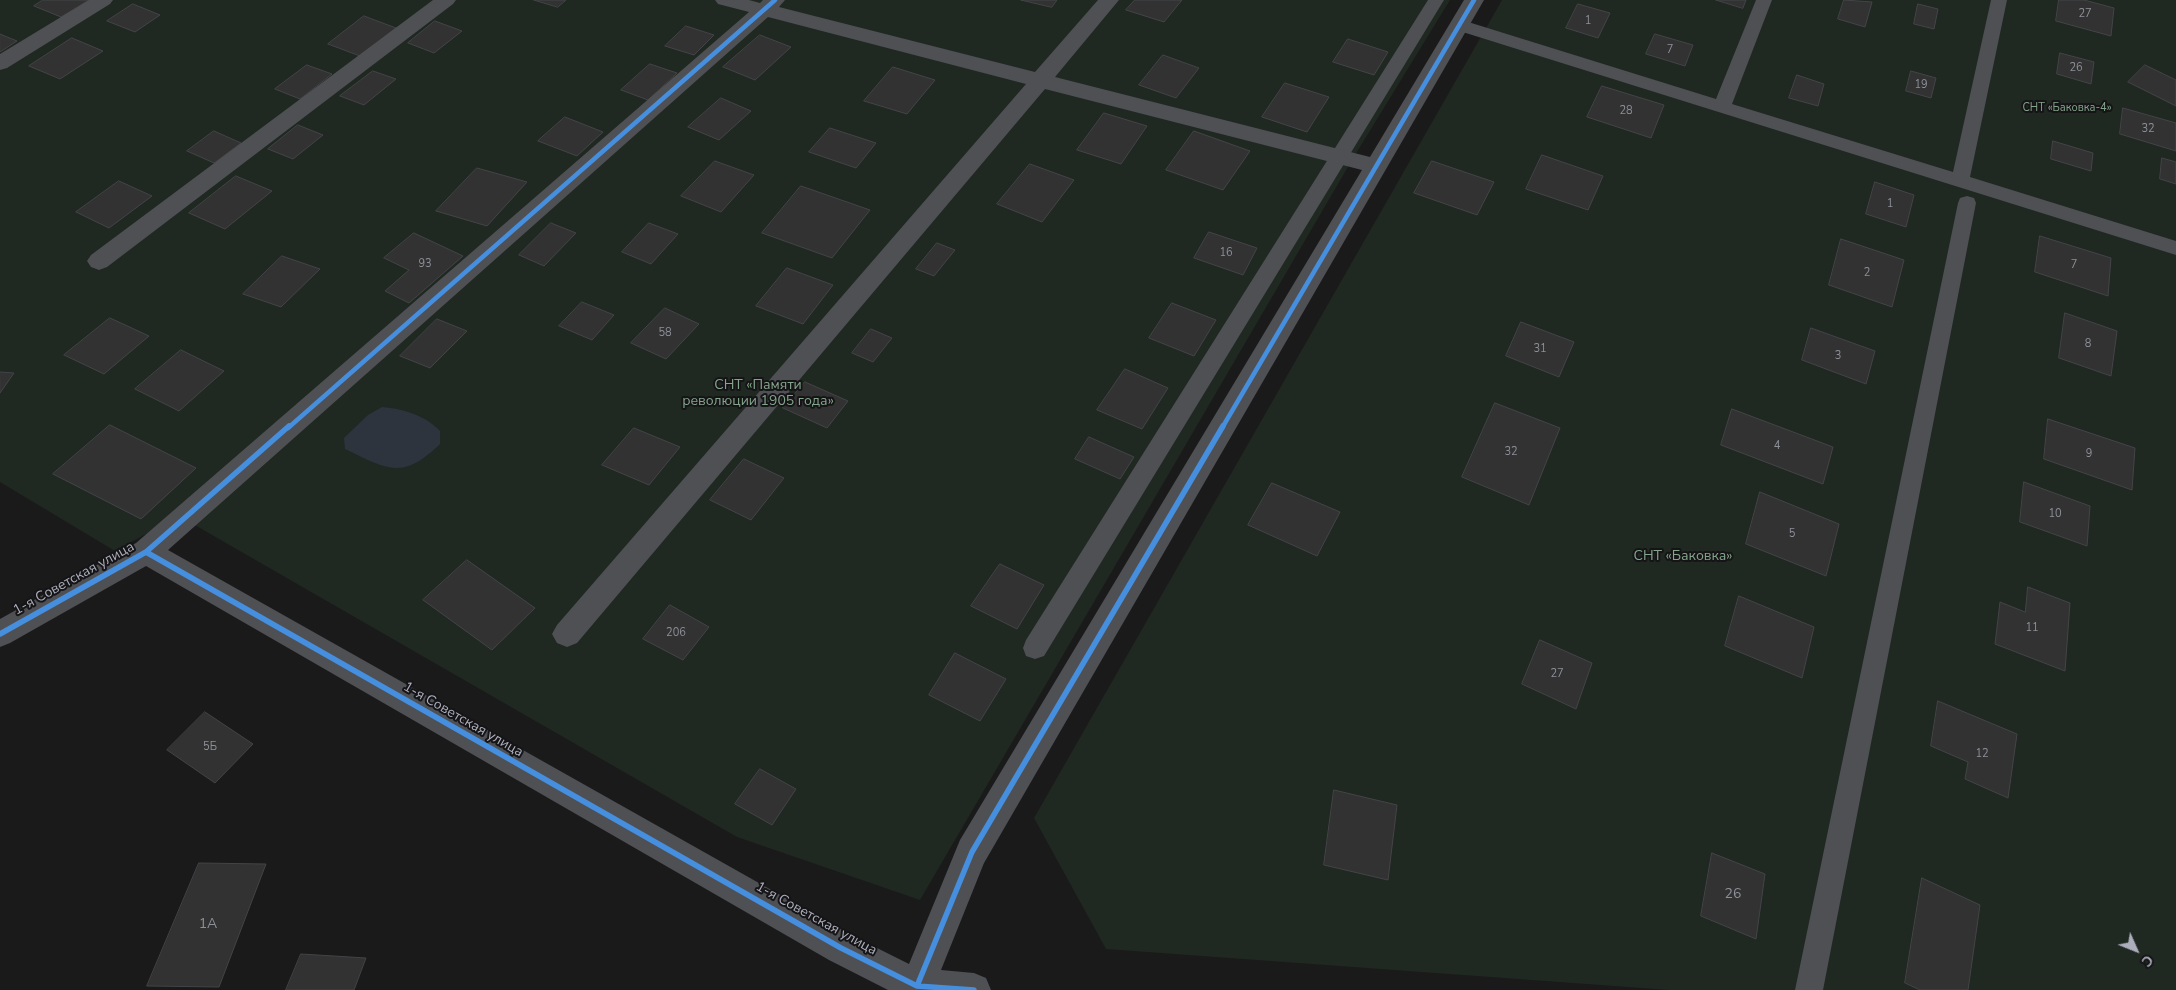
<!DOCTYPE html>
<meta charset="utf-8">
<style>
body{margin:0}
#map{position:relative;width:2176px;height:990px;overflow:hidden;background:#1a1a1b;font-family:"Nunito Sans",sans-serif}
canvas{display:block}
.north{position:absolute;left:2111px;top:925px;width:50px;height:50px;-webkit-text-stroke:4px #151417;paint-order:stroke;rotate:134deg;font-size:14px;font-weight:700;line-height:20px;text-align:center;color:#acafbb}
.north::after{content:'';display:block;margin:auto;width:18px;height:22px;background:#acafbb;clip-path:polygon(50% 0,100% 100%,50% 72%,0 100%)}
</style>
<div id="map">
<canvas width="2176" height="990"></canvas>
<div class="north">С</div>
</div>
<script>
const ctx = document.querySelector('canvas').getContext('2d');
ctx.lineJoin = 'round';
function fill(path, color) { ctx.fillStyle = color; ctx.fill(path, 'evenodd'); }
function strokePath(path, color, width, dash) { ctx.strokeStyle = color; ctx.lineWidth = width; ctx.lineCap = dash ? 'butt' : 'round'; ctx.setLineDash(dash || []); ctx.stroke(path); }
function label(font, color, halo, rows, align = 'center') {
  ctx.font = font + ' "Nunito Sans",sans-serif'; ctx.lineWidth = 4; ctx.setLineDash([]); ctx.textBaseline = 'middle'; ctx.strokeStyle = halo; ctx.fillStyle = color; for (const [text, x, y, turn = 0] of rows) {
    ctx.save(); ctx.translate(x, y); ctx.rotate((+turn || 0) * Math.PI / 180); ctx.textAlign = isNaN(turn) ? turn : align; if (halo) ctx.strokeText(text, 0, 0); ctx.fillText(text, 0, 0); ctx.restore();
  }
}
const green = new Path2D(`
 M0,0H1450L1352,160L920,900L737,837L179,516L115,551L0,482Z
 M1502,0H2176V990H1669L1106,949L1034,818Z`);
const water = new Path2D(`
 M382,407C403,409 425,415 440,431V444C402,481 387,469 345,449L344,438L368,415Z`);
const building = new Path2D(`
 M43,0H89L61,17L34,6Z
 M534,0H566L558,7Z
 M1021,0H1057L1052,7Z
 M1135,0H1182L1164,22L1126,10Z
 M1716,0H1746L1743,8Z
 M1844,0L1872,2L1865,27L1838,19Z
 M2059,0H2084L2114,8L2111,36L2056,21Z
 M133,4L160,15L135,32L107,21Z
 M1578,4L1610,13L1598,38L1566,28Z
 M1918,4L1938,9L1934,29L1914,24Z
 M364,16L396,28L360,56L328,44Z
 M435,21L462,31L434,53L408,43Z
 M686,26L714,35L694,55L665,46Z
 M0,34L17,41L0,52Z
 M1655,34L1693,45L1685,66L1646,54Z
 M760,35L791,47L755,80L723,67Z
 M72,38L103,51L60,79L29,66Z
 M1348,39L1388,52L1374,75L1333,62Z
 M2060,53L2094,62L2091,84L2057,74Z
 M1163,55L1199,68L1176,98L1139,85Z
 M650,64L677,73L648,100L621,90Z
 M307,65L332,74L300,99L275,89Z
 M2145,65L2176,80V106L2128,82Z
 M893,67L935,80L907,114L864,101Z
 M373,71L396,79L364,105L340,96Z
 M1911,71L1936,78L1931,98L1906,91Z
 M1797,75L1824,84L1818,106L1789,98Z
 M1285,83L1329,97L1307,132L1262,117Z
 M1602,86L1664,105L1651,138L1587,117Z
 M721,98L751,111L719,140L688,127Z
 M2123,108L2176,123V151L2120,134Z
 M1104,113L1147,126L1121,164L1077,150Z
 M565,117L603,132L577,156L538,141Z
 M298,125L323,135L293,159L268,149Z
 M830,128L876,143L856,168L809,152Z
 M214,131L241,143L214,163L187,151Z
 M1194,131L1250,151L1223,190L1166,170Z
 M2053,141L2093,153L2091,171L2051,159Z
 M1542,155L1603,176L1588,210L1526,189Z
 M2162,158L2176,162V184L2160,179Z
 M715,161L754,175L721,212L681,196Z
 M1432,161L1494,182L1477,215L1414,193Z
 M1030,164L1074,180L1042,222L997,204Z
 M477,168L527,182L487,226L436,211Z
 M236,176L272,191L225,229L189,213Z
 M119,181L152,196L109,228L76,212Z
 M1875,182L1914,195L1906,227L1866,214Z
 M801,186L870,210L832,258L762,233Z
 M551,223L576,233L544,266L519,255Z
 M649,223L678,234L651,264L622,252Z
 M1209,232L1257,248L1243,275L1194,258Z
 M414,233L463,256L409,303L385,291L409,270L384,258Z
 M2040,236L2111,258L2108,296L2035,272Z
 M1841,239L1904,260L1892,307L1829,285Z
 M937,243L955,250L934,276L916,269Z
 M282,256L320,269L281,307L243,294Z
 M787,268L833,285L803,324L756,306Z
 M582,302L614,315L592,340L559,326Z
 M1172,303L1216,320L1194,356L1149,338Z
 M665,308L699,324L666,359L631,343Z
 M2065,313L2117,331L2111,376L2059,358Z
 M110,318L149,336L104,374L64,355Z
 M437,319L467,331L430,368L400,356Z
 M1521,322L1574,342L1559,377L1506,356Z
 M1811,328L1875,351L1866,384L1802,360Z
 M871,329L892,338L873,362L852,353Z
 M181,350L224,371L179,411L135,389Z
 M1125,369L1168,388L1142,429L1097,410Z
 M0,372L14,373L0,393Z
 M805,382L848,401L827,428L783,408Z
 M1495,403L1560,428L1529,505L1462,477Z
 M1732,409L1833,447L1823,484L1721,445Z
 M2048,419L2135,448L2132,490L2044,459Z
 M110,425L196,468L141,519L53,474Z
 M634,428L680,447L649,485L602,465Z
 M1089,437L1134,457L1120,479L1075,459Z
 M744,459L784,478L751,520L710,500Z
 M2024,482L2090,506L2087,546L2020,522Z
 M1272,483L1340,512L1317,556L1248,525Z
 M1760,492L1839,524L1826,576L1746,544Z
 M467,560L535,608L492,650L423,600Z
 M1000,564L1044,585L1017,629L971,606Z
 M2028,587L2070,603L2065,671L1995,644L2000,602L2025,612Z
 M1739,596L1814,627L1802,678L1725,646Z
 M670,605L709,627L683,660L643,639Z
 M1540,640L1592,663L1576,709L1522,684Z
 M955,653L1006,679L980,721L929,695Z
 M1938,701L2017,734L2008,798L1965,779L1968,762L1931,746Z
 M205,712L253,744L215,783L167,750Z
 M760,769L796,789L772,825L735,804Z
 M1334,790L1397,805L1388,880L1324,865Z
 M1712,853L1765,874L1756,939L1701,916Z
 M199,863L266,864L219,987L147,986Z
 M1922,878L1980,905L1968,990H1920L1905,983Z
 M301,954L366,958L354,990H286Z`);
const lane = new Path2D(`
 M1428,0H1444L1044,656L1035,659L1026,656L1023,648L1026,640Z
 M1756,0H1772L1732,104L1953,172L1991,0H2007L1970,177L2176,241V255L1453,29L1451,25L1453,21L1459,20L1465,21L1716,99Z
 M1967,196L1974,198L1976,203L1823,990H1795L1958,203L1960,198Z`);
const street = new Path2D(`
 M89,0H113L110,4L7,68L0,70V54Z
 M433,0H456L453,4L107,267L99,270L91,267L87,261L91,255Z
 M715,0H749L760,3L763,0H785L779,7L1035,72L1098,0H1119L1055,77L1370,157L1464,0H1484L984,863L941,970L974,973L986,978L991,990H888L829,960L146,566L10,643L0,647V619L136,543L749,12L718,4ZM768,17L1026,84L557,625L552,634L557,643L567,647L577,643L1045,89L1362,170L960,840L909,964L853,936L168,550Z`);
const cyclewayFar1 = new Path2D(`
 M288,428L775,0
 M1222,428L1474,0`);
const cycleway = new Path2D(`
 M146,552L289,426
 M0,634L146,552L841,948L917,986
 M974,990L917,986L972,852L1223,426`);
const numberNames = [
 ["27",2085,14],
 ["1",1588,21],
 ["7",1670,50],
 ["26",2076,68],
 ["19",1921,85],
 ["28",1626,111],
 ["32",2148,129],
 ["1",1890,204],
 ["16",1226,253],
 ["93",425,264],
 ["7",2074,265],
 ["2",1867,273],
 ["58",665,333],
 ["8",2088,344],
 ["31",1540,349],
 ["3",1838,356],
 ["4",1777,446],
 ["32",1511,452],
 ["9",2089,454],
 ["10",2055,514],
 ["5",1792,534],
 ["11",2032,628],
 ["206",676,633],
 ["27",1557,674],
 ["5Б",210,747],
 ["12",1982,754]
];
const farParknames = [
 ["СНТ «Баковка-4»",2067,108]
];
const parkNames = [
 ["СНТ «Памяти",758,386],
 ["революции 1905 года»",758,402],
 ["СНТ «Баковка»",1683,557]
];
const streetNames = [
 ["1-я Советская улица",74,579,-29],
 ["1-я Советская улица",463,720,30],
 ["1-я Советская улица",816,919,29]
];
const nearNumbernames = [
 ["26",1733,895],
 ["1А",208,925]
];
fill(green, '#202822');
fill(water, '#2d343d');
fill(building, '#323233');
strokePath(building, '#434447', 1);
fill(lane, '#4e5054');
fill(street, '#4e5054');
strokePath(cyclewayFar1, '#468fdf', 4.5);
strokePath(cycleway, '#468fdf', 5.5);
label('11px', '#8e9099', null, numberNames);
label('11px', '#84a58a', '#151417', farParknames);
label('14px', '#84a58a', '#151417', parkNames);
label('14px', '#acafbb', '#151417', streetNames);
label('14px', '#8e9099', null, nearNumbernames);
</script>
